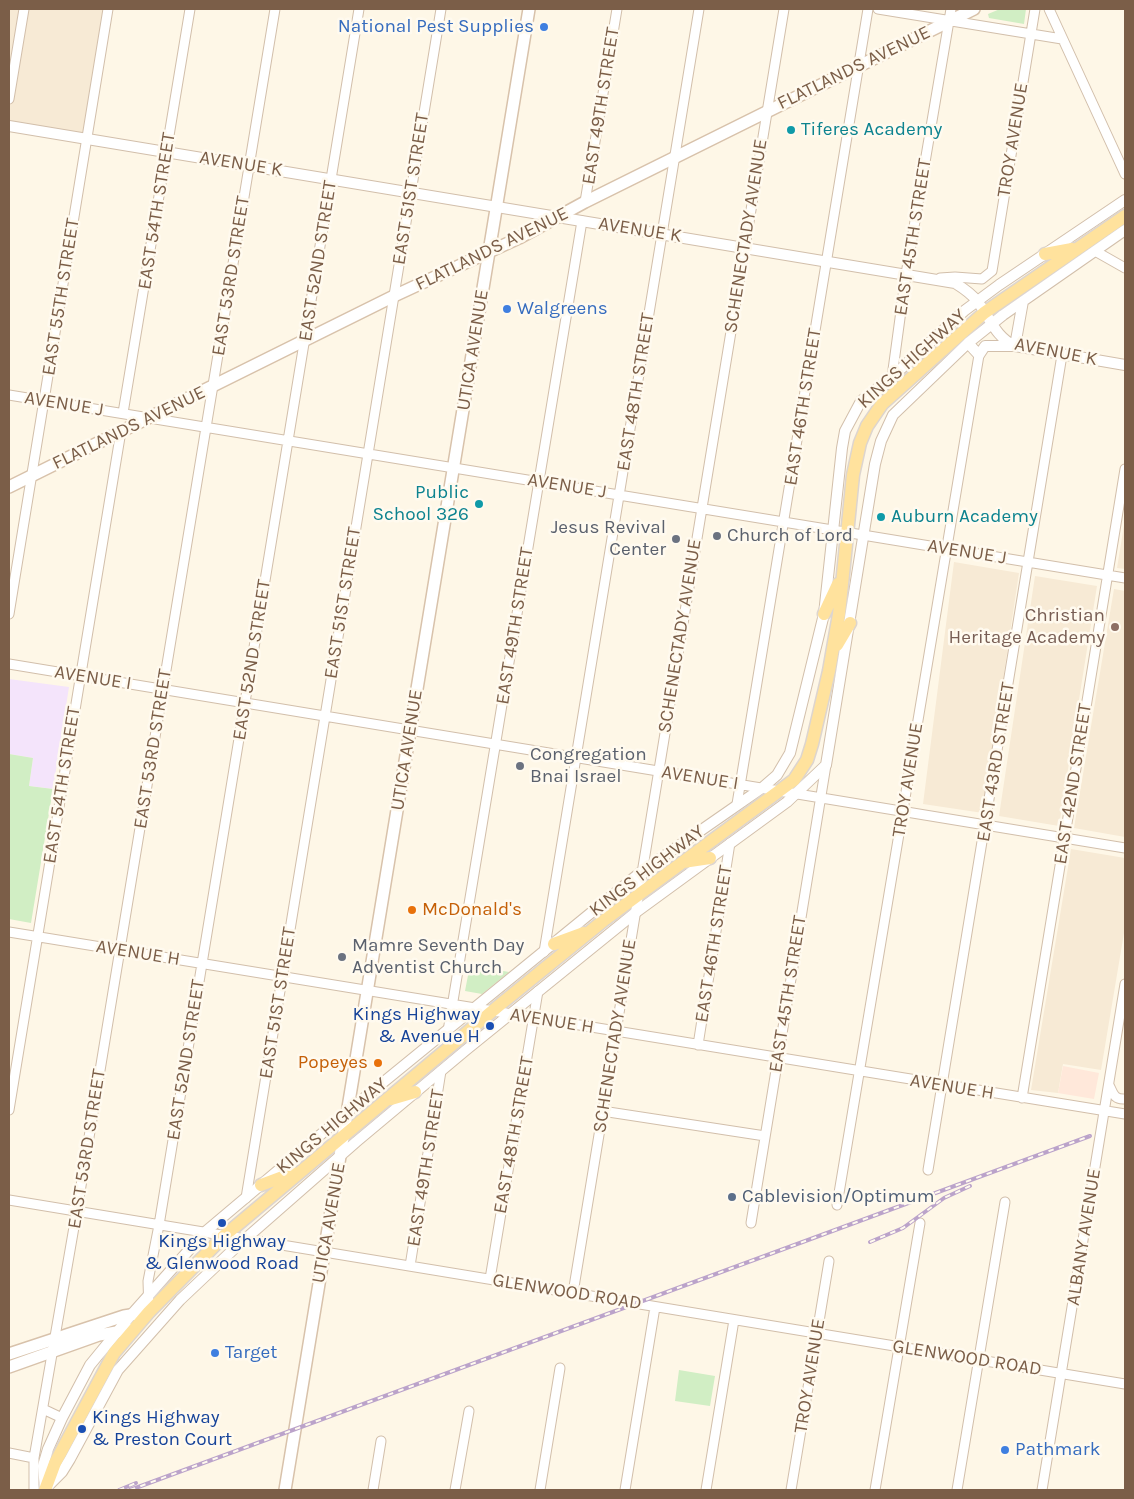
<!DOCTYPE html>
<style>
body{margin:0}
#map{position:relative;width:1134px;height:1499px;overflow:hidden;background:#fef7e7;font-family:Karla,sans-serif}
canvas{display:block}
.frame{position:absolute;inset:0;border:10px solid #7b5e48;pointer-events:none}
</style>
<div id="map">
<canvas width="1134" height="1499"></canvas>
<div class="frame"></div>
</div>
<script>
const ctx = document.querySelector('canvas').getContext('2d');
ctx.lineJoin = 'round';
function fill(path, color) { ctx.fillStyle = color; ctx.fill(path, 'evenodd'); }
function strokePath(path, color, width, dash) { ctx.strokeStyle = color; ctx.lineWidth = width; ctx.lineCap = dash ? 'butt' : 'round'; ctx.setLineDash(dash || []); ctx.stroke(path); }
function label(font, color, halo, rows, align = 'center') {
  ctx.font = font + ' Karla,sans-serif'; ctx.lineWidth = 5; ctx.setLineDash([]); ctx.textBaseline = 'middle'; ctx.strokeStyle = halo; ctx.fillStyle = color; for (const [text, x, y, turn = 0] of rows) {
    ctx.save(); ctx.translate(x, y); ctx.rotate((+turn || 0) * Math.PI / 180); ctx.textAlign = isNaN(turn) ? turn : align; if (halo) ctx.strokeText(text, 0, 0); ctx.fillText(text, 0, 0); ctx.restore();
  }
}
const residential = new Path2D(`
 M9,9H108L87,139L9,126Z
 M1125,519V569L1117,568Z
 M954,562L1019,573L983,813L923,804Z
 M1035,576L1097,586L1059,826L999,816Z
 M1114,589L1125,591V837L1074,828Z
 M1071,849L1125,858V927L1101,1070L1063,1064L1058,1093L1031,1090Z`);
const commercial = new Path2D(`
 M1063,1066L1099,1073L1094,1099L1058,1093Z`);
const education = new Path2D(`
 M9,679L69,687L53,789L29,786L33,758L9,754Z`);
const green = new Path2D(`
 M1000,9H1026L1024,24L989,18L988,14Z
 M9,754L33,758L29,786L53,789L31,923L9,919Z
 M470,965L509,972L482,994L465,991Z
 M679,1370L715,1376L710,1406L675,1401Z`);
const minor = new Path2D(`
 M878,9L1062,39
 M1049,9L1125,174
 M9,99L24,9
 M585,202L617,9
 M1095,251L1125,268
 M940,278L955,277L982,279L992,271L1035,9
 M892,377L906,274L951,9
 M9,395L1125,578
 M123,413L190,9
 M9,614L108,9
 M9,664L1125,848
 M737,804L868,9
 M9,932L1125,1114
 M544,952L699,9
 M448,1031L582,221
 M698,1045L730,843
 M1109,1085C1113,1093 1114,1100 1125,1099
 M1022,1098L1125,469
 M9,1110L121,431
 M602,1111L765,1136
 M928,1170L1062,355
 M246,1198L441,9
 M9,1200L1125,1384
 M837,1205L979,355
 M751,1223L826,765
 M410,1266L441,1071
 M490,1279L538,991
 M573,1293L784,9
 M149,1312L148,1281L159,1225L359,9
 M43,1409L62,1418
 M9,1453L34,1458
 M34,1490V1458L78,1204L275,9
 M373,1490L381,1441
 M455,1490L469,1411
 M540,1490L560,1368
 M625,1490L655,1307
 M706,1490L734,1320
 M791,1490L829,1261
 M875,1490L920,1223
 M957,1490L1005,1202
 M1042,1490L1125,984`);
const tertiary = new Path2D(`
 M9,126L955,283C963,288 971,293 977,301C990,317 995,337 1015,346L1125,365
 M968,343L979,355L985,346H1014
 M1015,346L1023,301
 M46,1488L62,1472L70,1459L118,1370L180,1300L235,1248L356,1142L466,1050L635,913L787,802L826,765L875,464L881,441L893,415L968,343L1003,315L1125,230
 M45,1489L43,1466L48,1449L62,1418L90,1365L131,1315L205,1232L364,1098L641,872L762,788L777,775L790,753L824,614L842,448L845,431L861,401L892,377L964,311L999,285L1125,200`);
const secondary = new Path2D(`
 M9,487L394,296L519,238L585,202L974,9
 M9,1354L124,1316L149,1312
 M9,1367L99,1335L134,1329
 M285,1490L529,9`);
const primary = new Path2D(`
 M1045,254L1072,249
 M824,614L838,584
 M837,645L850,623
 M683,862L710,858
 M554,944L584,933
 M391,1099L415,1092
 M261,1185L293,1173
 M45,1490L55,1463L114,1353L149,1312L224,1236L502,1003L603,921L794,780L807,760L812,744L829,671L839,614L853,475L860,443L867,426L882,404L984,313L1125,216`);
const rail = new Path2D(`
 M870,1242L903,1228L944,1198L970,1186
 M119,1490L136,1483
 M130,1490L1090,1136`);
const markers = [
 [544,27,5,"#3f7fe0"],
 [791,130,5,"#0f9aa8"],
 [507,309,5,"#3f7fe0"],
 [479,504,5,"#0f9aa8"],
 [881,517,5,"#0f9aa8"],
 [717,536,5,"#6b7280"],
 [676,539,5,"#6b7280"],
 [1115,627,5,"#8d6e63"],
 [520,766,5,"#6b7280"],
 [412,910,5,"#e8710a"],
 [342,957,5,"#6b7280"],
 [490,1026,5,"#1a4fb4"],
 [378,1063,5,"#e8710a"],
 [732,1197,5,"#5c6f8a"],
 [222,1223,5,"#1a4fb4"],
 [215,1353,5,"#3f7fe0"],
 [82,1429,5,"#1a4fb4"],
 [1005,1450,5,"#3f7fe0"]
];
const shopNames = [
 ["National Pest Supplies",534,27,"right"],
 ["Walgreens",517,309],
 ["Target",225,1353],
 ["Pathmark",1015,1450]
];
const streetNames = [
 ["FLATLANDS AVENUE",854,68,-26],
 ["EAST 49TH STREET",601,106,-81],
 ["TROY AVENUE",1013,140,-81],
 ["AVENUE K",241,164,9],
 ["EAST 51ST STREET",411,189,-81],
 ["EAST 54TH STREET",157,211,-81],
 ["AVENUE K",640,230,9],
 ["SCHENECTADY AVENUE",746,236,-81],
 ["EAST 45TH STREET",913,237,-81],
 ["FLATLANDS AVENUE",492,249,-26],
 ["EAST 52ND STREET",318,261,-81],
 ["EAST 53RD STREET",231,276,-81],
 ["EAST 55TH STREET",61,297,-81],
 ["UTICA AVENUE",473,350,-81],
 ["AVENUE K",1056,352,11],
 ["KINGS HIGHWAY",912,359,-42],
 ["EAST 48TH STREET",636,392,-81],
 ["AVENUE J",64,404,9],
 ["EAST 46TH STREET",803,407,-81],
 ["FLATLANDS AVENUE",129,428,-26],
 ["AVENUE J",567,486,9],
 ["AVENUE J",967,552,9],
 ["EAST 51ST STREET",343,603,-81],
 ["EAST 49TH STREET",515,626,-81],
 ["SCHENECTADY AVENUE",680,636,-81],
 ["EAST 52ND STREET",252,660,-81],
 ["AVENUE I",93,678,9],
 ["EAST 53RD STREET",153,749,-81],
 ["UTICA AVENUE",407,750,-81],
 ["EAST 43RD STREET",996,762,-81],
 ["AVENUE I",700,778,9],
 ["TROY AVENUE",908,780,-81],
 ["EAST 42ND STREET",1073,784,-81],
 ["EAST 54TH STREET",62,785,-81],
 ["KINGS HIGHWAY",647,871,-37],
 ["EAST 46TH STREET",714,944,-81],
 ["AVENUE H",138,953,9],
 ["EAST 45TH STREET",788,994,-81],
 ["EAST 51ST STREET",278,1003,-81],
 ["AVENUE H",552,1021,9],
 ["SCHENECTADY AVENUE",615,1036,-81],
 ["EAST 52ND STREET",186,1060,-81],
 ["AVENUE H",952,1087,9],
 ["KINGS HIGHWAY",332,1126,-40],
 ["EAST 48TH STREET",514,1135,-80],
 ["EAST 53RD STREET",87,1149,-81],
 ["EAST 49TH STREET",426,1168,-81],
 ["UTICA AVENUE",329,1223,-80],
 ["ALBANY AVENUE",1084,1237,-81],
 ["GLENWOOD ROAD",567,1292,9],
 ["GLENWOOD ROAD",967,1358,9],
 ["TROY AVENUE",810,1376,-81]
];
const cultureNames = [
 ["Tiferes Academy",801,130],
 ["Public",469,493,"right"],
 ["School 326",469,515,"right"],
 ["Auburn Academy",891,517]
];
const worshipNames = [
 ["Jesus Revival",666,528,"right"],
 ["Center",666,550,"right"],
 ["Church of Lord",727,536],
 ["Congregation",530,755],
 ["Bnai Israel",530,777],
 ["Mamre Seventh Day",352,946],
 ["Adventist Church",352,968]
];
const educationNames = [
 ["Christian",1105,616],
 ["Heritage Academy",1105,638]
];
const foodNames = [
 ["McDonald's",422,910],
 ["Popeyes",368,1063,"right"]
];
const transitNames = [
 ["Kings Highway",480,1015],
 ["& Avenue H",480,1037],
 ["Kings Highway",222,1242,"center"],
 ["& Glenwood Road",222,1264,"center"],
 ["Kings Highway",92,1418,"left"],
 ["& Preston Court",92,1440,"left"]
];
const serviceNames = [
 ["Cablevision/Optimum",742,1197]
];
fill(residential, '#f7ead5');
fill(commercial, '#ffe8da');
fill(education, '#f4e4fb');
fill(green, '#d1eec4');
strokePath(minor, '#d2bfab', 11);
strokePath(tertiary, '#d2bfab', 12);
strokePath(secondary, '#d8c2ab', 14);
strokePath(primary, '#ddd5cf', 15);
strokePath(minor, '#fff', 9);
strokePath(tertiary, '#fff', 10);
strokePath(secondary, '#fff', 11);
strokePath(primary, '#ffe29d', 12);
strokePath(rail, '#bba3ca', 4);
strokePath(rail, '#fffaef', 2, [5.5]);
for (const [x, y, r, color] of markers) { const dot = new Path2D(); dot.arc(x, y, r, 0, 2 * Math.PI); ctx.fillStyle = color; ctx.fill(dot); strokePath(dot, '#fffaef', 2); }
label('19px', '#366cbe', '#fffaef', shopNames, 'left');
label('19px', '#7b5e48', '#fffaef', streetNames);
label('19px', '#0d838f', '#fffaef', cultureNames, 'left');
label('19px', '#5b616d', '#fffaef', worshipNames, 'left');
label('19px', '#785e54', '#fffaef', educationNames, 'right');
label('19px', '#c56008', '#fffaef', foodNames, 'left');
label('19px', '#164399', '#fffaef', transitNames, 'right');
label('19px', '#4e5e75', '#fffaef', serviceNames, 'left');
</script>
